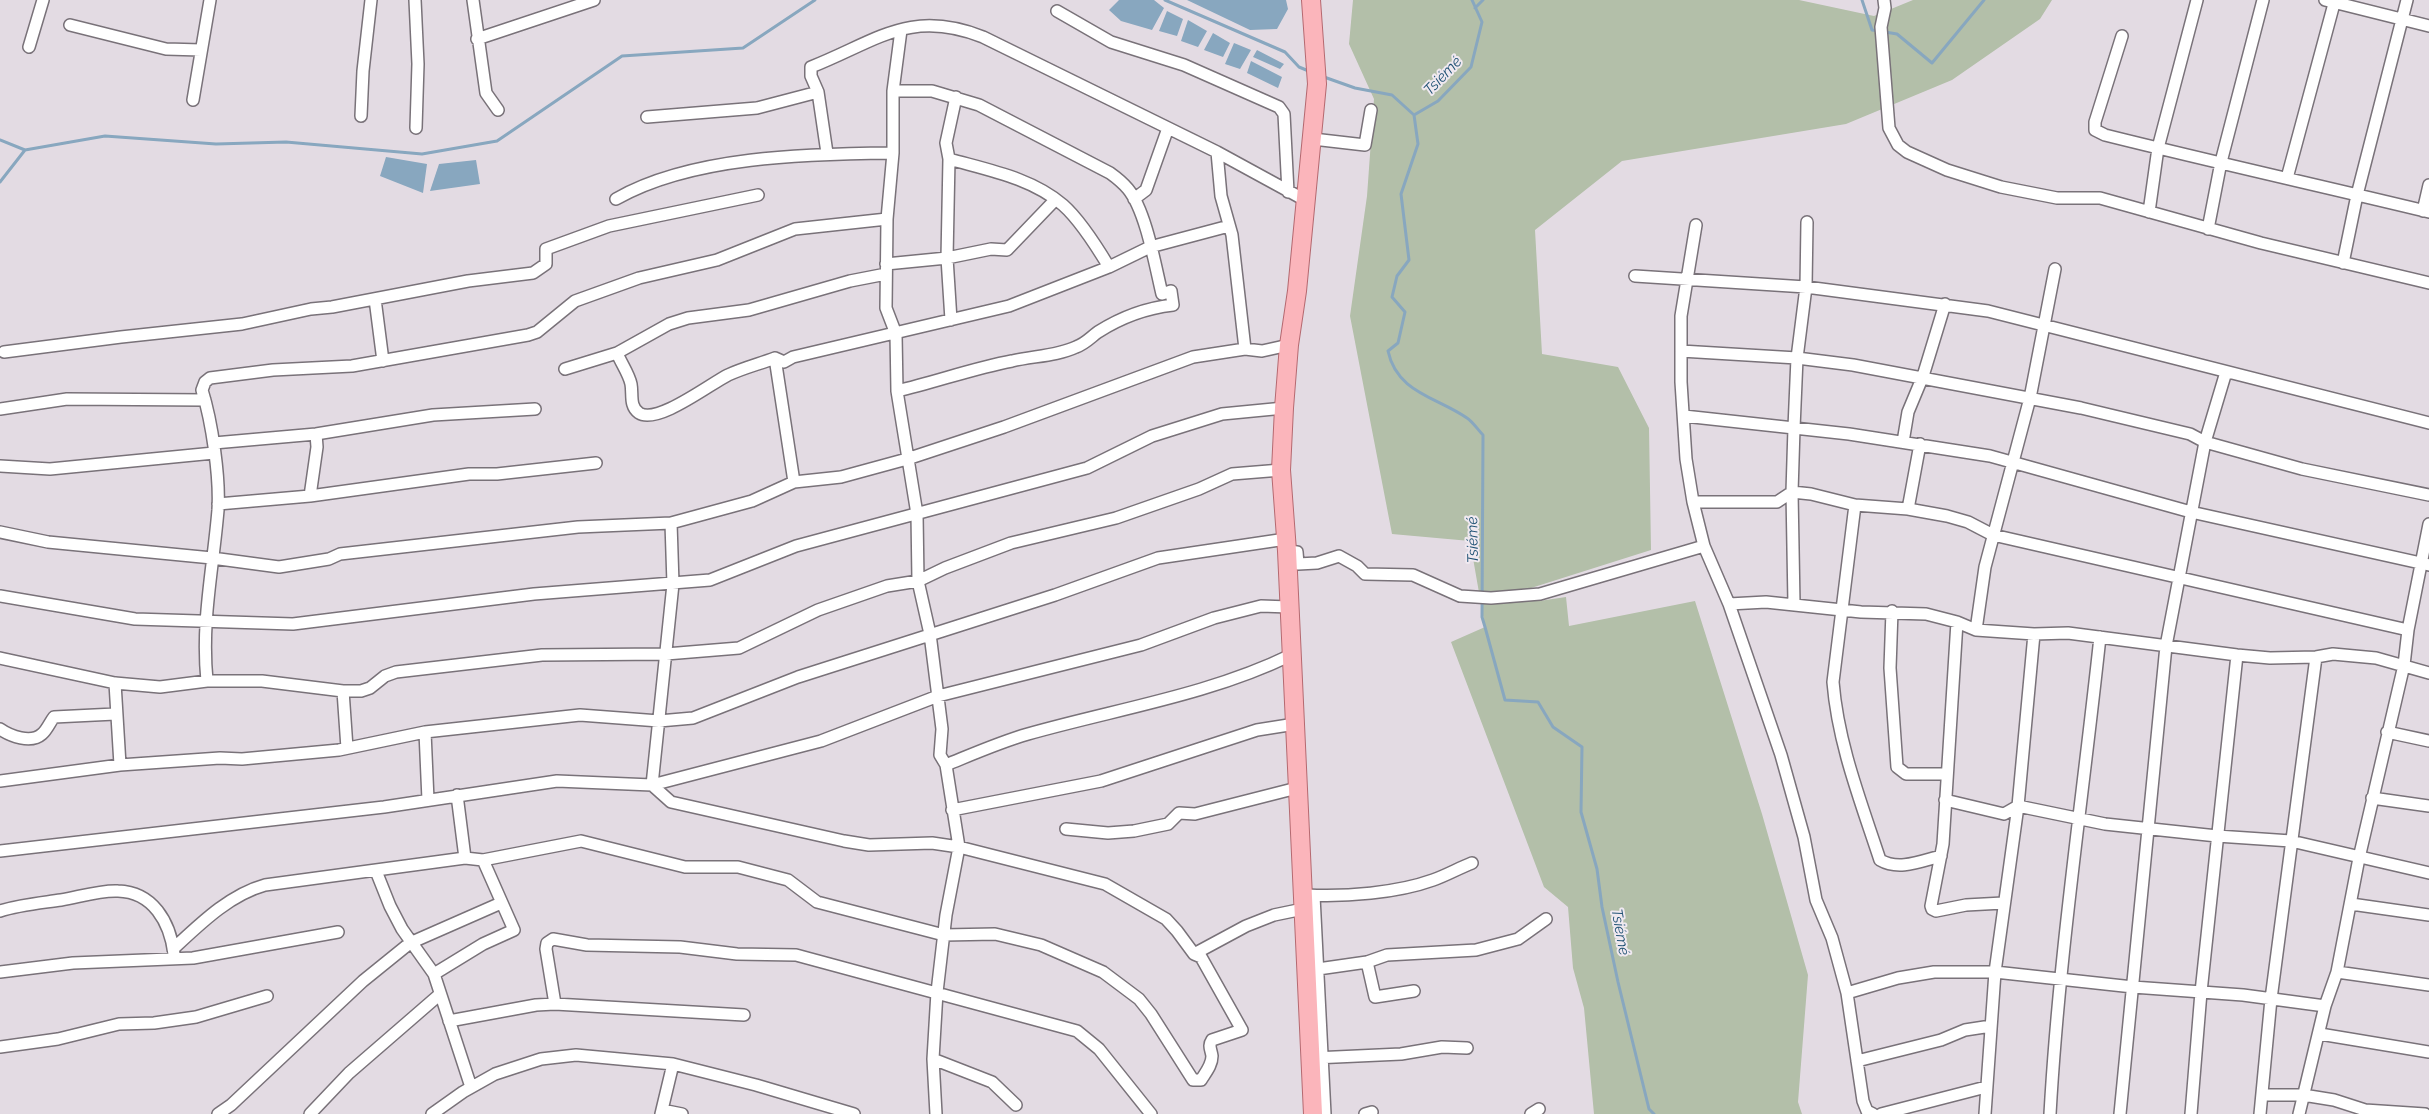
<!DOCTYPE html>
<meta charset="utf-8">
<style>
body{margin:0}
canvas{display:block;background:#e3dbe3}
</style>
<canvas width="2429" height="1114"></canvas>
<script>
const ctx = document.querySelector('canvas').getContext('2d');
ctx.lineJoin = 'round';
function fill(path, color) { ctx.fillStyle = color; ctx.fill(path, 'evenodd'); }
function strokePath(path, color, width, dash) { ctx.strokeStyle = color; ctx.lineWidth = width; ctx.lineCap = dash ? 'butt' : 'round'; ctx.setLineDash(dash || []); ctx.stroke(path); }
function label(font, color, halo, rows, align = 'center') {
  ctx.font = font + ' Raleway,sans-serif'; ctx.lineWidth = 4; ctx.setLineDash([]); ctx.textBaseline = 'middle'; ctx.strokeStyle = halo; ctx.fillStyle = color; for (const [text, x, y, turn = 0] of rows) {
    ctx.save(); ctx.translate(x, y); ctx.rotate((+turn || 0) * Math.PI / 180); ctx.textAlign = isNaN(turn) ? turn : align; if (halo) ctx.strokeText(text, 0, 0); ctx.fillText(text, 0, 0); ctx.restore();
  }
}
const green = new Path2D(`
 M1353,0H1799L1874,16L1913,0H2052L2040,19L1952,80L1846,124L1622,161L1535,230L1542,354L1618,367L1649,428L1651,550L1531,588L1539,601L1566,597L1569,626L1695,601L1762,814L1808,975L1798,1102L1802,1114H1594L1584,1008L1573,968L1568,907L1544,887L1451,642L1485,627L1470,541L1392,534L1350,316L1367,196L1374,99L1349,44Z`);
const water = new Path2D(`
 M1119,0H1154L1164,8L1152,30L1121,21L1109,10Z
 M1187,0H1286L1288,9L1277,29L1250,30Z
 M1167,11L1183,19L1177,36L1159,31Z
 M1188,20L1207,31L1198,47L1181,41Z
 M1213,33L1230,43L1223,57L1204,50Z
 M1234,43L1251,50L1240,69L1225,64Z
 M1257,50L1284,64L1280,69L1253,57Z
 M1251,61L1282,77L1278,88L1247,73Z
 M386,157L427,164L423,193L380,176Z
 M476,160L480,184L430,191L439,164Z`);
const stream = new Path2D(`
 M1165,0L1285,52L1299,67L1311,72
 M1472,0L1482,22L1471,67L1438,101L1414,115L1418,144L1401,194L1409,260L1397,276L1392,297L1405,312L1398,343L1388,351C1397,393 1437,397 1467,418C1473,422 1478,430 1483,435L1482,617L1485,627L1505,700L1538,702L1553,727L1582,747L1581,812L1597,869L1602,907L1618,982L1649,1109L1654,1114
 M1862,0L1872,30L1879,31
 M1475,8L1483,0
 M1885,32L1897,34L1932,63L1984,0
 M1324,77L1355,88L1392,95L1414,115
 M0,140L25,150
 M0,182L25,150L105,136L216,144L286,142L422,154L497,141L622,56L743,48L815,0`);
const street = new Path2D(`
 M415,0L418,64L416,128
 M473,0L486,93L498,110
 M1884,0L1885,8L1881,27L1889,128L1898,145L1907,152L1947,170L2001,187L2057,198H2100L2261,243L2429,283
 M2325,0L2429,26
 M1057,11L1111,42L1184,65L1279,107L1284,114L1288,192
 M70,25L166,49L201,50
 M901,30L893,91V153L887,219L886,308L896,334L897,391L917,514L918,581L930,634L942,729L940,755L946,765L959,847L946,915L937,992L933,1059L936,1114
 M2122,36L2095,122V130L2105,135C2213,162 2321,186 2429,212
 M477,39L594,0
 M29,47L43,0
 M893,91H932L979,105L1110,173C1117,178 1123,183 1128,189C1146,211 1155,265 1162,294L1171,291L1173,305C1146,308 1120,318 1098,332C1091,337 1085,344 1076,347C1057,356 1033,356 1012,361C974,368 936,382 897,391
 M193,100L210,0
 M361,116L363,71L371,0
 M647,117L757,108L818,92
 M1313,139L1365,145L1371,110
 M1217,152L1221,196L1232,235L1245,349
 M827,153L818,92L811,76V67C877,41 910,8 983,37L1217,152L1305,200
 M949,159C988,170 1032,178 1063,205C1080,220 1097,247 1109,267
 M2287,178L2335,0
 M616,199C691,156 807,154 893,153
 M1134,199L1146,190L1168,128
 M2423,211L2429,185
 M2149,212L2158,148L2197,0
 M1696,225L1681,316V382L1686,459L1693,502L1704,546L1729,604L1781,755L1804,837L1816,900L1832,938L1847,993L1863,1101L1867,1111L1873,1114
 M2208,229L2221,162L2263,0
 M2343,263L2357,195L2407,0
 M886,264L947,258L991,249L1007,250L1055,200
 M1635,276L1806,287L1988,311L2429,423
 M375,299L383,361
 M951,320L947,258L949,159L946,143L956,97
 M1681,351L1797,358L1853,365L2081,408L2190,434L2205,442L2302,469L2429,495
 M4,352L121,337L242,324L311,309L332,307L468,281L533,273L546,264V249L609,226L758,195
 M617,353C621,363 629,374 631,384C633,394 629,406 639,413C657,425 710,384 728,375C743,368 759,364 775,358L784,362L793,357L1009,306L1109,267L1150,247L1229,226
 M775,358L794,482
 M565,369L617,353L669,324L688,318L749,310L850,281L886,274
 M0,409L67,399L205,400
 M1684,416L1849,434L1990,456L2191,512L2429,565
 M1903,442L1908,412L1923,376L1945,304
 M214,443L316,434L433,415L535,409
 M0,466L50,469L214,453
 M310,496L317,447L316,434
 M1693,502H1777L1792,492L1811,494L1855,505L1908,509L1947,516L1968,522L1993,535L2408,630
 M218,504L310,496L469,474H497L596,463
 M1855,505L1833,682C1838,744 1861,802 1880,860C1899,871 1921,861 1941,856
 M1908,509L1920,444
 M0,532L48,542L212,558L279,567L329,559L340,554L578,527L671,523L752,501L794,482L841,477L907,459L1004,427L1193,357L1245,349L1262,351L1289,345
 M1287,551L1297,552L1298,564L1317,563L1339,556L1357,566L1365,574L1413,575L1460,596L1491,598L1540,594L1704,546
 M0,596L135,619L293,624L534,594L710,580L796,546L1087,468L1152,436L1222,414L1284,408
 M1729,604L1766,602L1861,612L1926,614L1957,622L1976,630L2034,634L2068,633L2237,655L2270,658L2316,657L2333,654L2376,658L2429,673
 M1794,604L1792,492L1794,428L1797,358L1806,287L1807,222
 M1892,611L1890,668L1897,767L1906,774H1947
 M1957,622L1943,844L1931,906L1932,909L1936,911L1966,905L2003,903
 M1976,630L1985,567L2030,398L2055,269
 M0,658L115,683L160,687L207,681H262L343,691H361L370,688L385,676L396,672L542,655L666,654L739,648L818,610L887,586L918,581L945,568L1011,543L1116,518L1199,489L1232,474L1281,470
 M207,681C201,621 213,570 218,510C220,477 212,422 202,390L205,382L210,378L273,370L352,366L528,335L537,332L575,301L639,278L717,260L795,229L887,219
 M115,683L120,765
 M343,691L347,748
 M0,729C10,736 31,744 42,734C47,730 50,722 54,717L115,714
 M425,732L428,800
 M2387,732L2429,741
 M946,765C973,754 1000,742 1028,734C1116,709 1209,695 1291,655
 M0,781L120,765L220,758L242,759L339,750L425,732L580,715L659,721L693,718L798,677L1055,595L1158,558L1286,539
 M457,795L465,858
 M2372,798L2429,806
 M1945,800L2004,814L2018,806L2105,824L2217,836L2291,841L2429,873
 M952,810L1101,781L1257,730L1295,724
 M1066,829L1108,833L1134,831L1168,824L1179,813L1195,814L1297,788
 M0,851L384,807L557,781L652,785L821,741L938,696L1141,645L1214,618L1261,606L1289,607
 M376,871L390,906L402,929L434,974L471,1087
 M1307,895C1345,897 1397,893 1433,880C1447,875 1459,868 1472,863
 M1314,896L1325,1114
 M2351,904L2429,915
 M0,911C19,905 41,903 61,900C79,897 100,890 118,891C153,892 170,922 174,954
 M173,949C200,924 229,895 265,885L465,858L483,860L581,841L685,867H738L788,880L817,902L944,935L995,934L1041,945L1103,972L1139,999L1151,1014L1193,1080H1201C1206,1072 1212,1065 1212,1056C1211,1049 1208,1046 1212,1040L1242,1030L1201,957L1194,954L1177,931L1166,919L1105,884L959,847L932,843L869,845L844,841L671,802L652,785L673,584L671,523
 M1194,954L1246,926L1274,915L1303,909
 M1367,962L1375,997L1414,991
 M1318,969L1367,962L1387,955L1476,950L1518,939L1546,919
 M0,972L73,963L193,958L338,932
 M2337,972L2429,985
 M434,974L483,944L514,930L483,860
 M1847,993L1898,978L1934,972H1995L2133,987L2243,995L2325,1006
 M555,1004L546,949L547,943L553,939L587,945L680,947L737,954L796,955L1077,1031L1099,1049L1151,1114
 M449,1021L536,1005L555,1004L744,1015
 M2320,1034L2429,1052
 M0,1047L58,1039L119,1024L154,1023L196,1017L267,996
 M1314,1058L1401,1054L1442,1047L1467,1048
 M933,1059L992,1082L1016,1105
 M1857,1061L1941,1040L1965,1030L1991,1026
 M2262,1095H2303L2334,1100L2365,1110L2425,1114
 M662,1110L682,1114
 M218,1114L231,1105L363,981L410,943L501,903
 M310,1114L349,1073L439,995
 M432,1114L463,1092L495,1074L541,1059L576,1055L673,1064L756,1085L854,1114
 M661,1114L673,1064
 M1365,1114L1372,1112
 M1531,1114L1539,1109
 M1881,1114L1986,1087
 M1985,1114L1995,972L2018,806L2034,634
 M2050,1114C2059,954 2083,796 2100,637
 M2120,1114L2166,646L2205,442L2226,372
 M2191,1114L2201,992L2237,655
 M2260,1114L2271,999L2316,657
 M2299,1114L2325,1006L2337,972L2359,858L2404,665L2408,630L2429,524`);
const primary = new Path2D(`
 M1311,0L1317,84L1297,291L1289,345L1284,408L1281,470L1287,551L1313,1114`);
const waterNames = [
 ["Tsiémé",1443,76,-46],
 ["Tsiémé",1473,540,-91],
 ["Tsiémé",1620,932,80]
];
fill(green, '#b3bfa9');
fill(water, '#88a7bf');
strokePath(stream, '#88a7bf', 3);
strokePath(street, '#797279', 14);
strokePath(primary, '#b56970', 20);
strokePath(street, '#fff', 11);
strokePath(primary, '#fbb5bb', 18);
label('italic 15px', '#1d5073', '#f0e9f0', waterNames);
</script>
